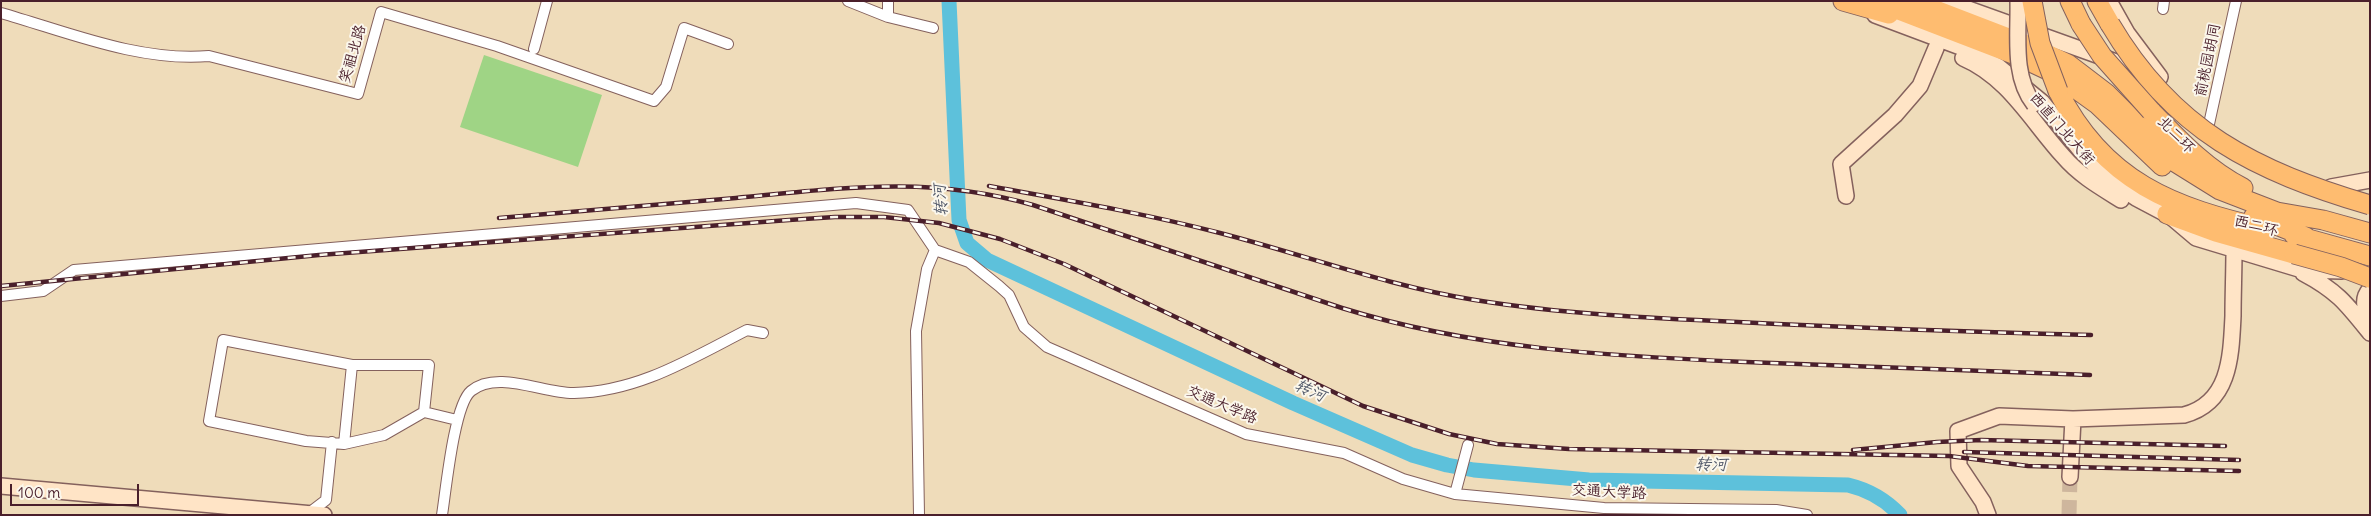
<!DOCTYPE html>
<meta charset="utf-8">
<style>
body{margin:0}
#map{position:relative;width:2371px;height:516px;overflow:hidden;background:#efdcba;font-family:Delius,sans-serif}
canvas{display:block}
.frame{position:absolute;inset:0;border:2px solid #4a1f2b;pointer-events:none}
.scale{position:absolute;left:10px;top:484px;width:129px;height:22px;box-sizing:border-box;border:2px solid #4a1f2b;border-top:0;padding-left:6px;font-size:15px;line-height:18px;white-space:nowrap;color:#4a1f2b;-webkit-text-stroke:4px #fbf7ec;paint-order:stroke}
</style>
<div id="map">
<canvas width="2371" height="516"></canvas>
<div class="frame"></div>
<div class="scale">100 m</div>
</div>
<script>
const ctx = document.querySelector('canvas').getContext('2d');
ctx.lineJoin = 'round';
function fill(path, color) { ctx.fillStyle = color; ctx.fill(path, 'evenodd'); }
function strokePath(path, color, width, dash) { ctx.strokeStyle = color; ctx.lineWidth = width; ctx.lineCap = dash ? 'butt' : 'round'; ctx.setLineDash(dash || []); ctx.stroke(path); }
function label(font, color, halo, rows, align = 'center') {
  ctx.font = font + ' Delius,"LXGW WenKai TC",sans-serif'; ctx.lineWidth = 4; ctx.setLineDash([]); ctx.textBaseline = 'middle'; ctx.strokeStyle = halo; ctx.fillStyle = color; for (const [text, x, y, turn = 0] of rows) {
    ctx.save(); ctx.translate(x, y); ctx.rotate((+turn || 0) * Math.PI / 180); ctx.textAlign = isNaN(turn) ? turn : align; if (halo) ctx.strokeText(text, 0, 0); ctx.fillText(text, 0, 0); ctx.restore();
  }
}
const green = new Path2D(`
 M484,55L602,95L578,167L460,127Z`);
const river = new Path2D(`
 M949,1L959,220L967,243L987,260L1293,403L1412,455L1447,465L1474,470L1589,480L1848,485C1869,490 1885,499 1900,515`);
const secondaryTunnel = new Path2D(`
 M2069,515L2070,477`);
const street = new Path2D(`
 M848,1L888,17L933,28
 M2163,9L2164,1
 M1,13C68,32 139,62 209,56L358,94L381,12L497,46L654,101L666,87L684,28L728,44
 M888,17V1
 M534,49L547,1
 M2209,124L2236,1
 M1,296L43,291L74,270L856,203L908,210L935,250
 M352,365L344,444L384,435L424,412L457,420
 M344,444L306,441L209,421L223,340L352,365H429L424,412
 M1455,494L1468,445
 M309,513L326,500L332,442
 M442,515C446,490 454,405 471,391C497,369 545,394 574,393C638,392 692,358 747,330L763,333
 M919,515L916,331L927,269L935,250L969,262L999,286L1009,295L1024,327L1047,347L1246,434L1344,453L1403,479L1455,494L1604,508L1776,510L1807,515`);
const secondary = new Path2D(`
 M1946,1L2144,72
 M2109,1L2127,33L2160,77
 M1875,15L1963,48L1999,67L2042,102L2081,151L2109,180L2136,198L2170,216L2196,238L2302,270L2342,271
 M1963,58C2008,77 2032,122 2063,156C2079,175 2100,187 2121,200
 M2331,187L2370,180
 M1846,196L1841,164L1895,115L1920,86L1936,48
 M2303,273C2337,291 2346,303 2370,333
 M2370,289C2361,299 2365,309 2370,320
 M2070,477L2073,419
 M1,486L324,515
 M1988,515L1983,502L1959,466L1958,431L1999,416L2073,419L2184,415C2230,403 2231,357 2233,316C2233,294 2234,272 2234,250`);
const highway = new Path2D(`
 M1843,1L1889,14
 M1875,1L2018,56L2054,73L2097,104L2162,166
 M1912,1L2032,47L2068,64L2106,93L2175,162L2220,190L2277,212L2323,220L2370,233
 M2070,1L2081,24
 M2097,1L2110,24
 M2058,91C2104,182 2173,208 2267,229
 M2151,111C2179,140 2207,170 2243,188
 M2167,214L2216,232L2294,254
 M2254,216L2306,237
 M2294,235L2370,256`);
const rail = new Path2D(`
 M989,186C1066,200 1143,213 1220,233C1305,255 1388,286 1475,300C1562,314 1649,318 1738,322C1855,328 1973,332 2091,335
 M499,218C578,211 657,205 736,198C841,188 929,175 1033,205L1342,308C1474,349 1609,356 1746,362C1860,367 1975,370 2090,375
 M1,286L319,255L789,220L835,217H884L939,223L1000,239L1064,264L1363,406L1449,434L1497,444L1569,449L1949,456L2028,466L2239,471
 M1853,450L1937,442L1981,440L2225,446
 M1964,452L2239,460`);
const secondaryBridge = new Path2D(`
 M2018,1C2019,34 2012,77 2034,104`);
const highwayBridge = new Path2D(`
 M2032,1L2040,43L2058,91
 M2081,24L2102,56L2151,111
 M2110,24C2173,131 2255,171 2370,205
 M2294,254L2341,267L2370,278`);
const streetNames = [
 ["笑祖北路",353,54,-74],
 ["前桃园胡同",2208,60,-78],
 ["西直门北大街",2062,129,49],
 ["北二环",2176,135,45],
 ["西二环",2256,226,14],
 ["交通大学路",1222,405,23],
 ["交通大学路",1609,492,3]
];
const waterNames = [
 ["转河",941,200,-94],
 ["转河",1310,391,24],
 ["转河",1711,465,1]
];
fill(green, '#9fd485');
strokePath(river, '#5dc1db', 15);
strokePath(secondaryTunnel, '#ceb69d', 15, [15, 8]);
strokePath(street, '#84615d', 12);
strokePath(secondary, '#84615d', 18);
strokePath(highway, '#84615d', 21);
strokePath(street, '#fff', 10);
strokePath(secondary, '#ffe4c6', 15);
strokePath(highway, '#febc70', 19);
strokePath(rail, '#4a1f2b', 4.5);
strokePath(rail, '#fbf7ec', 2.5, [8]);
strokePath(secondaryBridge, '#84615d', 18, []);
strokePath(highwayBridge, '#84615d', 21, []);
strokePath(secondaryBridge, '#ffe4c6', 15);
strokePath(highwayBridge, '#febc70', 19);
label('15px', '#4a1f2b', '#fbf7ec', streetNames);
label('italic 16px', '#515869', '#fbf7ec', waterNames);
</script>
